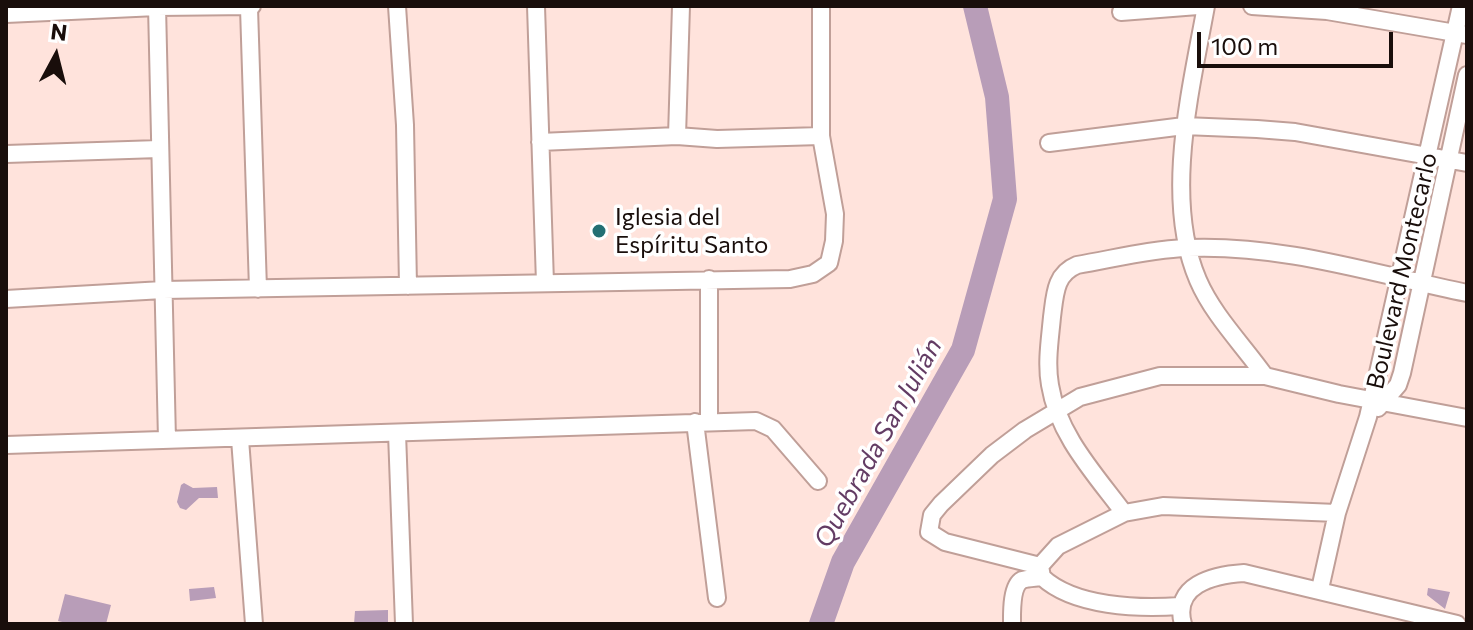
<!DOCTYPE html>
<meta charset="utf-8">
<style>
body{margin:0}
#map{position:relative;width:1473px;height:630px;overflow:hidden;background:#ffe3dc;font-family:Commissioner,sans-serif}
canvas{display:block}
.frame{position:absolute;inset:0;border:8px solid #190e0b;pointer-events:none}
.north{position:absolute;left:16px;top:16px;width:80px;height:80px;-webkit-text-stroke:6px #fff;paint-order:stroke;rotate:7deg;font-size:22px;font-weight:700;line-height:32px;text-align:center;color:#190e0b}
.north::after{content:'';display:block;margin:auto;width:28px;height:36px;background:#190e0b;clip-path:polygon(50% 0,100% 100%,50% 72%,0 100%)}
.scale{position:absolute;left:1197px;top:32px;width:196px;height:36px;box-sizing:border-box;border:4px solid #190e0b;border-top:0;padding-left:10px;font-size:24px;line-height:28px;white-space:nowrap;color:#190e0b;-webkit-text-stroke:6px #fff;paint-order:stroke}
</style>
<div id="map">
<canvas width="1473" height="630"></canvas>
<div class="frame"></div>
<div class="north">N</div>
<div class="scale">100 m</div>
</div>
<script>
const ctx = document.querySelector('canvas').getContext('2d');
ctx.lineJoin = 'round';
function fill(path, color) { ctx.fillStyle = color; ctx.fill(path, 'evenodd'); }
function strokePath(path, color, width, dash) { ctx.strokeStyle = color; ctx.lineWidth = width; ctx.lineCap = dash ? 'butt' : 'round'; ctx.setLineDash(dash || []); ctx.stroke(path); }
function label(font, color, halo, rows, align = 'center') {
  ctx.font = font + ' Commissioner,sans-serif'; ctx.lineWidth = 7; ctx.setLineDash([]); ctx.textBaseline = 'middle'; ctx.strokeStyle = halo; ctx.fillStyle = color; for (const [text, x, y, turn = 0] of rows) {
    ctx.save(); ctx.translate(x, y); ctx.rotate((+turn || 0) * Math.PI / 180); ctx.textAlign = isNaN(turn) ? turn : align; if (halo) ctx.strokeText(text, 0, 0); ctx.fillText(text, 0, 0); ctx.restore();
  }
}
const water = new Path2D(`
 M184,483L193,488L217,487L218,498H199L186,510L180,508L177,502L181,485Z
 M214,587L216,598L190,601L189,589Z
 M1428,588L1450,592L1445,609L1427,595Z
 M65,594L111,605L106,624H71L58,621Z
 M388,610V622L354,624L355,611Z`);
const river = new Path2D(`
 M821,624L843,562L963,350L1005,199L997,97L975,6`);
const minor = new Path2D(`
 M157,6L167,440
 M397,6L405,125L408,286
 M536,6L545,283
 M1206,6C1191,89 1163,199 1198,280C1213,315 1243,345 1265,376
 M1252,6L1327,11L1467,35
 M249,8L258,289
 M1121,12L1198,6
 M6,14L157,7L252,6
 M677,136L681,6
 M540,142L677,136L717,139L821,136
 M1049,143L1184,126L1257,129L1295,132L1467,163
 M6,154L159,149
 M709,279V422
 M6,299L163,290L790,279L813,274L829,263L834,241L835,214L821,136V6
 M1378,408L1398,385L1402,373L1467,75
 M695,422L717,598
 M397,433L404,624
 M240,439L254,624
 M6,445L756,421L773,429L818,481
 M1124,513C1095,474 1058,435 1050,385C1046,363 1050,339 1052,317C1055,294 1055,274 1077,265C1113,259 1151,249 1187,248C1283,244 1374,274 1467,293
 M1040,566L945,542L929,532L932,515L941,504L992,455L1025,430L1080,397L1160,376H1265L1339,394L1467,418
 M1320,589L1337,513L1368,417L1461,6
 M1180,606C1139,609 1074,607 1042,577L1040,566L1058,546L1124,513L1163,506L1337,513
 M1012,624C1012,614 1011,586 1022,580C1027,578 1037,578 1042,577
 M1183,624C1172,585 1213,575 1244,573L1457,624`);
const markers = [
 [599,231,8,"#236f73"]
];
const poiNames = [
 ["Iglesia del",615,217],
 ["Espíritu Santo",615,245]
];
const streetNames = [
 ["Boulevard Montecarlo",1402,271,-77]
];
const waterNames = [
 ["Quebrada San Julián",878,443,-61]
];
fill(water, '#b89db8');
strokePath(river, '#b89db8', 24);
strokePath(minor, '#c09f98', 20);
strokePath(minor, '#fff', 16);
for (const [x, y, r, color] of markers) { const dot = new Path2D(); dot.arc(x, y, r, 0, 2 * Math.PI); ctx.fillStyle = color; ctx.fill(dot); strokePath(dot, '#fff', 3); }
label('24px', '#190e0b', '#fff', poiNames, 'left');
label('24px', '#190e0b', '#fff', streetNames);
label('italic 26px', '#633c64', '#fff', waterNames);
</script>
